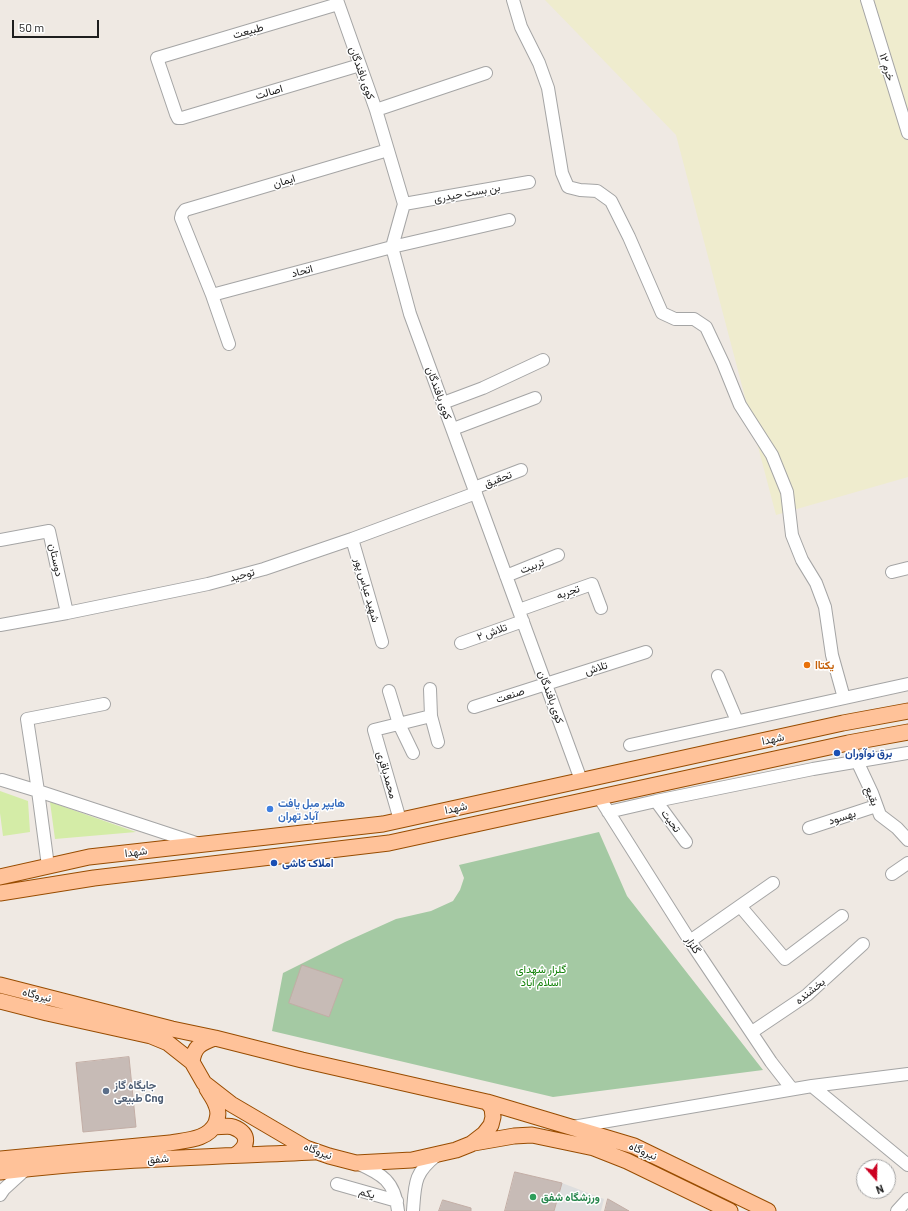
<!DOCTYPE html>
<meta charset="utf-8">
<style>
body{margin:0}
#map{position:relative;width:908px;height:1211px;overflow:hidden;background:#efe9e3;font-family:Barlow,sans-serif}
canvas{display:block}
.north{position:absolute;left:856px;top:1159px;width:40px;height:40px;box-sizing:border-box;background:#fff;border:1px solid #a5a5a5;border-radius:50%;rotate:160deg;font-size:11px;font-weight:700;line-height:16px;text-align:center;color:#1e1e1e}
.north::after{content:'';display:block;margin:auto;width:14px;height:18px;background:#cc0021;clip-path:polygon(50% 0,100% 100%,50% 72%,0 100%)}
.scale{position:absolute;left:12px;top:20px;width:87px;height:18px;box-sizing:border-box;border:2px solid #1e1e1e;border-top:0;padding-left:5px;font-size:12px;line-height:14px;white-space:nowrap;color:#1e1e1e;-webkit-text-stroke:3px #fff;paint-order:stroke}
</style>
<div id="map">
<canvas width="908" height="1211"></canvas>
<div class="north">N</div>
<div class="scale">50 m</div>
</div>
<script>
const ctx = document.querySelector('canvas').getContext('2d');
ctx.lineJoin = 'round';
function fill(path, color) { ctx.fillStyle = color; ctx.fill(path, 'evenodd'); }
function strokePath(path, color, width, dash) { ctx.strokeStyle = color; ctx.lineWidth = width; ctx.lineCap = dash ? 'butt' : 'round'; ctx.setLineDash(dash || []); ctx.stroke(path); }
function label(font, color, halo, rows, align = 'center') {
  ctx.font = font + ' Barlow,Vazirmatn,sans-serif'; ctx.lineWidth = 3; ctx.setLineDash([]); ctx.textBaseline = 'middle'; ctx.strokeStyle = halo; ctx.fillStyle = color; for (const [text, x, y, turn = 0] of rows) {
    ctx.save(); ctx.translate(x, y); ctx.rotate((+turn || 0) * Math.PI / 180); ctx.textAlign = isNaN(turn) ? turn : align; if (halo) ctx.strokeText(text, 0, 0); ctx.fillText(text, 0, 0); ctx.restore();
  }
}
const farmland = new Path2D(`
 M545,0H908V477L776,515L676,135Z`);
const grass = new Path2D(`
 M0,791L28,801L30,832L3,836L0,813Z
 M50,802L136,832L55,839Z`);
const cemetery = new Path2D(`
 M599,832L627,896L763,1070L553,1097L272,1031L283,973L345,942L396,919L431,911L453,901L460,890L464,878L459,865Z`);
const parking = new Path2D(`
 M562,1183L604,1199L601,1211H554Z`);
const building = new Path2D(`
 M302,965L343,979L329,1017L289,1003Z
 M129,1057L136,1127L83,1132L76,1063Z
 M515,1172L562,1183L554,1211H505Z
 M608,1199L629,1211H605Z
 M443,1200L471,1208V1211H439Z`);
const minor = new Path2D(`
 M337,0L376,110L404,204L392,247L410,314L581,780
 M513,0L521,27L539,63L548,88L562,173L568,187L580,190L597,191L611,201L629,237L662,313L675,319H694L706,327L723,363L740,405L772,455L787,492L792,535L802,560L816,583L825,607L832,655L844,698
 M867,0L908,133
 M338,4L157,58L176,114L178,118H182L360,65
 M376,110L486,73
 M404,204L529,182
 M212,295L392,247L509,220
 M229,344L212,295L181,218L182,214L185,210L388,150
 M443,403L483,388L543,360
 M453,429L535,398
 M474,488L521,470
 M352,539L382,642
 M0,540L49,531L67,613
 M892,572L908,568
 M506,576L558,555
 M519,610L592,584L601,608
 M0,625L67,613L208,584L264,569L352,539L476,493
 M461,643L523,621
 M718,676L737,721
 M389,691L399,724L413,753
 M474,707L646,652
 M431,716L438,742
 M848,743L857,761L872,793L880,815L897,828L908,840
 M630,745L908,684
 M2,780L38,791L199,844
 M599,797L690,941L771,1062L792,1089
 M656,801L686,842
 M608,812L656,801L813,769L908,753
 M400,820L374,730L431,716L430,689
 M809,828L876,806
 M48,866L38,791L27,719L104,704
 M892,874L908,863
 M740,906L785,959L842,916
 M690,941L773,883
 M752,1032L807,995L863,944
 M812,1086L908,1165
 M573,1127L812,1086L908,1074
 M357,1163C382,1174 395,1181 398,1211
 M337,1184L397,1201
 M0,1195L4,1189L27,1168
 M413,1211C415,1183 414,1173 437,1155
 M897,1211L908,1199`);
const major = new Path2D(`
 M0,877L89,857L383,824L843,723L908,711
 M0,893L94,878L389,843L848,743L908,732
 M0,985L172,1029L215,1038
 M0,1001L47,1013L151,1036L168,1043L192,1062
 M487,1102L492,1108L493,1117L491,1125L484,1134L471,1144L456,1150L412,1160L356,1163L329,1156L306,1148L231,1104L204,1083L192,1062C194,1046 201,1043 215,1038L302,1060L487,1102L634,1146L768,1211
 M214,1127C220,1127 228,1125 233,1127C251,1134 248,1147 235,1155
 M474,1143L514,1136L532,1135L594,1148L627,1161L730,1211
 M0,1159L170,1143C186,1140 208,1140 216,1123C218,1116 219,1112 216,1105C214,1099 210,1094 207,1089
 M0,1172C104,1159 210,1157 314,1152`);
const markers = [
 [807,665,4,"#e8710a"],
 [837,753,4,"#1a4fb4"],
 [270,809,4,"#3f7fe0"],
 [274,863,4,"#1a4fb4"],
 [106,1091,4,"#5c6f8a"],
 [533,1197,4,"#2e9e5b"]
];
const streetNames = [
 ["طبیعت",248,31,-16],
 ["خرم ۱۲",887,67,73],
 ["کوی بافندگان",362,73,70],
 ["اصالت",269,92,-16],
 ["ایمان",284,181,-17],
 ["بن بست حیدری",467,193,-10],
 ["اتحاد",302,271,-15],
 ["کوی بافندگان",439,393,70],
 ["تحقیق",498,479,-21],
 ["دوستان",56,560,78],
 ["تربیت",532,566,-21],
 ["توحید",242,575,-15],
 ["شهید عباس پور",367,590,74],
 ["تجربه",568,592,-20],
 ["تلاش ۲",492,632,-20],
 ["تلاش",596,668,-17],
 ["صنعت",510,695,-18],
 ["کوی بافندگان",551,697,70],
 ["شهدا",773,739,-12],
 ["محمدباقری",387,775,74],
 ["بقیع",872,796,68],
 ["شهدا",456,808,-12],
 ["بهسود",842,817,-18],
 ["تحیت",671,821,54],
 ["شهدا",136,852,-7],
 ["گلزار",693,945,57],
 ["بخشنده",810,991,-39],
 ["نیروگاه",37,995,14],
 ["نیروگاه",318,1151,21],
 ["نیروگاه",643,1151,23],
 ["شفق",158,1159,-4],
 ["یکم",367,1193,16]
];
const foodNames = [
 ["یکتاا",815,665]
];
const transitNames = [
 ["برق نوآوران",845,753],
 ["املاک کاشی",282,863]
];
const shopNames = [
 ["هایپر مبل یافت",278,803],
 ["آباد تهران",278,816]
];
const parkNames = [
 ["گلزار شهدای",541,969],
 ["اسلام آباد",541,982]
];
const serviceNames = [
 ["جایگاه گاز",114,1085],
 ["طبیعی Cng",114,1098]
];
const leisureNames = [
 ["ورزشگاه شفق",541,1197]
];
fill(farmland, '#efecce');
fill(grass, '#d4eca7');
fill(cemetery, '#a4c9a3');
fill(parking, '#dedede');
fill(building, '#c7bbb6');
strokePath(building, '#c2ada5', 1);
strokePath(minor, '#a5a5a5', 14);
strokePath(major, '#984c00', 17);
strokePath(minor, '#fff', 12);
strokePath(major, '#ffc299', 15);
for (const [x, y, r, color] of markers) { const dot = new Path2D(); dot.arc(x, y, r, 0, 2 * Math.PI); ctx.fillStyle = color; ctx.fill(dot); strokePath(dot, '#fff', 1.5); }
label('11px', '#1e1e1e', '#fff', streetNames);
label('bold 11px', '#c56008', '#fff', foodNames, 'left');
label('bold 11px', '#164399', '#fff', transitNames, 'left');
label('bold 11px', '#366cbe', '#fff', shopNames, 'left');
label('11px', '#118107', '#fff', parkNames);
label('bold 11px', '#4e5e75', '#fff', serviceNames, 'left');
label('bold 11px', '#27864d', '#fff', leisureNames, 'left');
</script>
